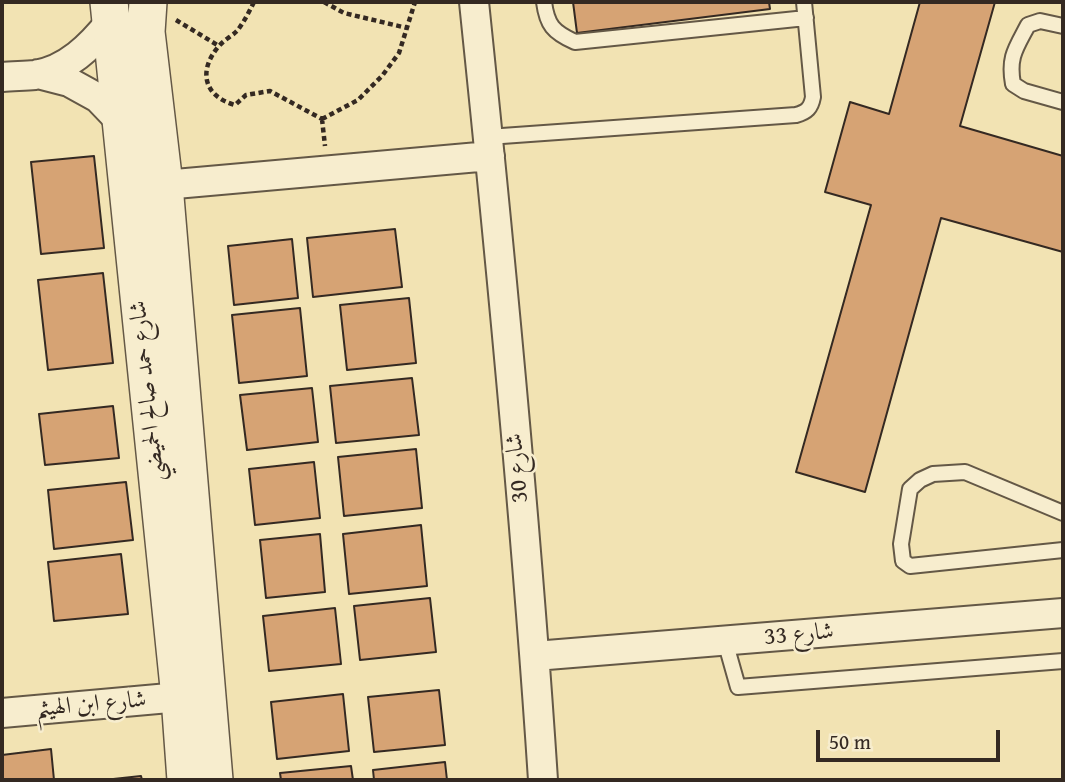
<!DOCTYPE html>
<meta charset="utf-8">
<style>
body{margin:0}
#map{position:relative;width:1065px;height:782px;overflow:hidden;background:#f2e3b3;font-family:"Gentium Book Plus",serif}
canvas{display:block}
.frame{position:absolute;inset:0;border:4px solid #342922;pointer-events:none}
.scale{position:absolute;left:816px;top:730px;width:184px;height:32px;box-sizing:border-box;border:4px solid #342922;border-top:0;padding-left:9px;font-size:21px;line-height:24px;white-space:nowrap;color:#342922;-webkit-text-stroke:5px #f7edce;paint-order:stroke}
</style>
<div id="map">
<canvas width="1065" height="782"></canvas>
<div class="frame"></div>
<div class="scale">50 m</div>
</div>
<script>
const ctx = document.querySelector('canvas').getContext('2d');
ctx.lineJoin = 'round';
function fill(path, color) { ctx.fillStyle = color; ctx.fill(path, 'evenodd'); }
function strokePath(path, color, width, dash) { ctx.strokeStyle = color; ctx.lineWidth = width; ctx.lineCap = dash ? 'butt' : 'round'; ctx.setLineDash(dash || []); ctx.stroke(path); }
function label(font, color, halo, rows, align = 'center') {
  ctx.font = font + ' "Gentium Book Plus",Amiri,serif'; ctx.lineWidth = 5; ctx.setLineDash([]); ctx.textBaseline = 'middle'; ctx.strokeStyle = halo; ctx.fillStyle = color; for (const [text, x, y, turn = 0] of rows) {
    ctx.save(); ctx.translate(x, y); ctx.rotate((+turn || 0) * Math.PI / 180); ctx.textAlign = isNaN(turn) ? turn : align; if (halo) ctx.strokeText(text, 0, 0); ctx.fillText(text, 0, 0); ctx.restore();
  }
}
const building = new Path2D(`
 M573,2H769L770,9L577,33Z
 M920,2H995L960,126L1063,156V252L941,218L865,492L796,472L871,205L825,192L850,102L889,114Z
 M94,156L104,248L41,254L31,162Z
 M395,229L402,287L313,297L307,238Z
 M292,239L298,298L234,305L228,246Z
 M103,273L113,363L48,370L38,280Z
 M409,298L416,363L347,370L340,305Z
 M300,308L307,376L239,383L232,315Z
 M412,378L419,435L336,443L330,386Z
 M312,388L318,442L247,450L240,395Z
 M113,406L119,458L45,465L39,414Z
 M416,449L422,508L344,516L338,457Z
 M314,462L320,518L255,525L249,469Z
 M126,482L133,540L54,549L48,490Z
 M421,525L427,586L349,594L343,534Z
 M320,534L325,592L266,598L260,540Z
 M121,554L128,614L54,621L48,562Z
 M430,598L436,652L360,660L354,606Z
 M335,608L341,664L269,671L263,616Z
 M439,690L445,745L374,752L368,697Z
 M343,694L349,751L277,759L271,702Z
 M51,749L54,780H2V755Z
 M445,762L447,780H374L373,770Z
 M351,766L353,780H281L280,773Z
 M141,776L142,780H104Z`);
const path = new Path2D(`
 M254,2C249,12 244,22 237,31C232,36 224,40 219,46C198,70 203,96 235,105L246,95L270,91L322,119
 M324,2L344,13L407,28
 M176,20L219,46
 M322,119L358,100L382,76L399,53L415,2
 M322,119L325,146`);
const service = new Path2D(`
 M544,2C547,25 553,32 575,42L806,18
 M1063,26L1040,21L1028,25C1016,48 1008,57 1013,84L1024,91L1063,102
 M488,137L796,115C807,112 811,108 813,97L804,2
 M1063,513L965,472L933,474L920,480L910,489L901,544L903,561L910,566L1063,550
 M725,641L738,687L1063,661`);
const minor = new Path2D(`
 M474,2C501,261 526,520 543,780
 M38,74L69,82L98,98L121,122
 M2,77C13,76 24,76 35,75C67,70 91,46 110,22
 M164,185L490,156
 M535,656L1063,613
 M2,713L180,697`);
const tertiary = new Path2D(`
 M109,2L180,697L186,780
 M148,2L146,32L164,185L214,780`);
const streetNames = [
 ["شارع حمد صالح الحميضي",148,391,-96],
 ["شارع 30",518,468,-95],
 ["شارع 33",799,635,-5],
 ["شارع ابن الهيثم",91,705,-5]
];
fill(building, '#d6a374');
strokePath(building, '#342922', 2);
strokePath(service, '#645846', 18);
strokePath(minor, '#645846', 32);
strokePath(tertiary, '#645846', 40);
strokePath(path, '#342922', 4.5, [5, 3.5]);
strokePath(service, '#f7edce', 14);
strokePath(minor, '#f7edce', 28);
strokePath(tertiary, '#f7edce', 37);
label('24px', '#342922', '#f7edce', streetNames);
</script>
